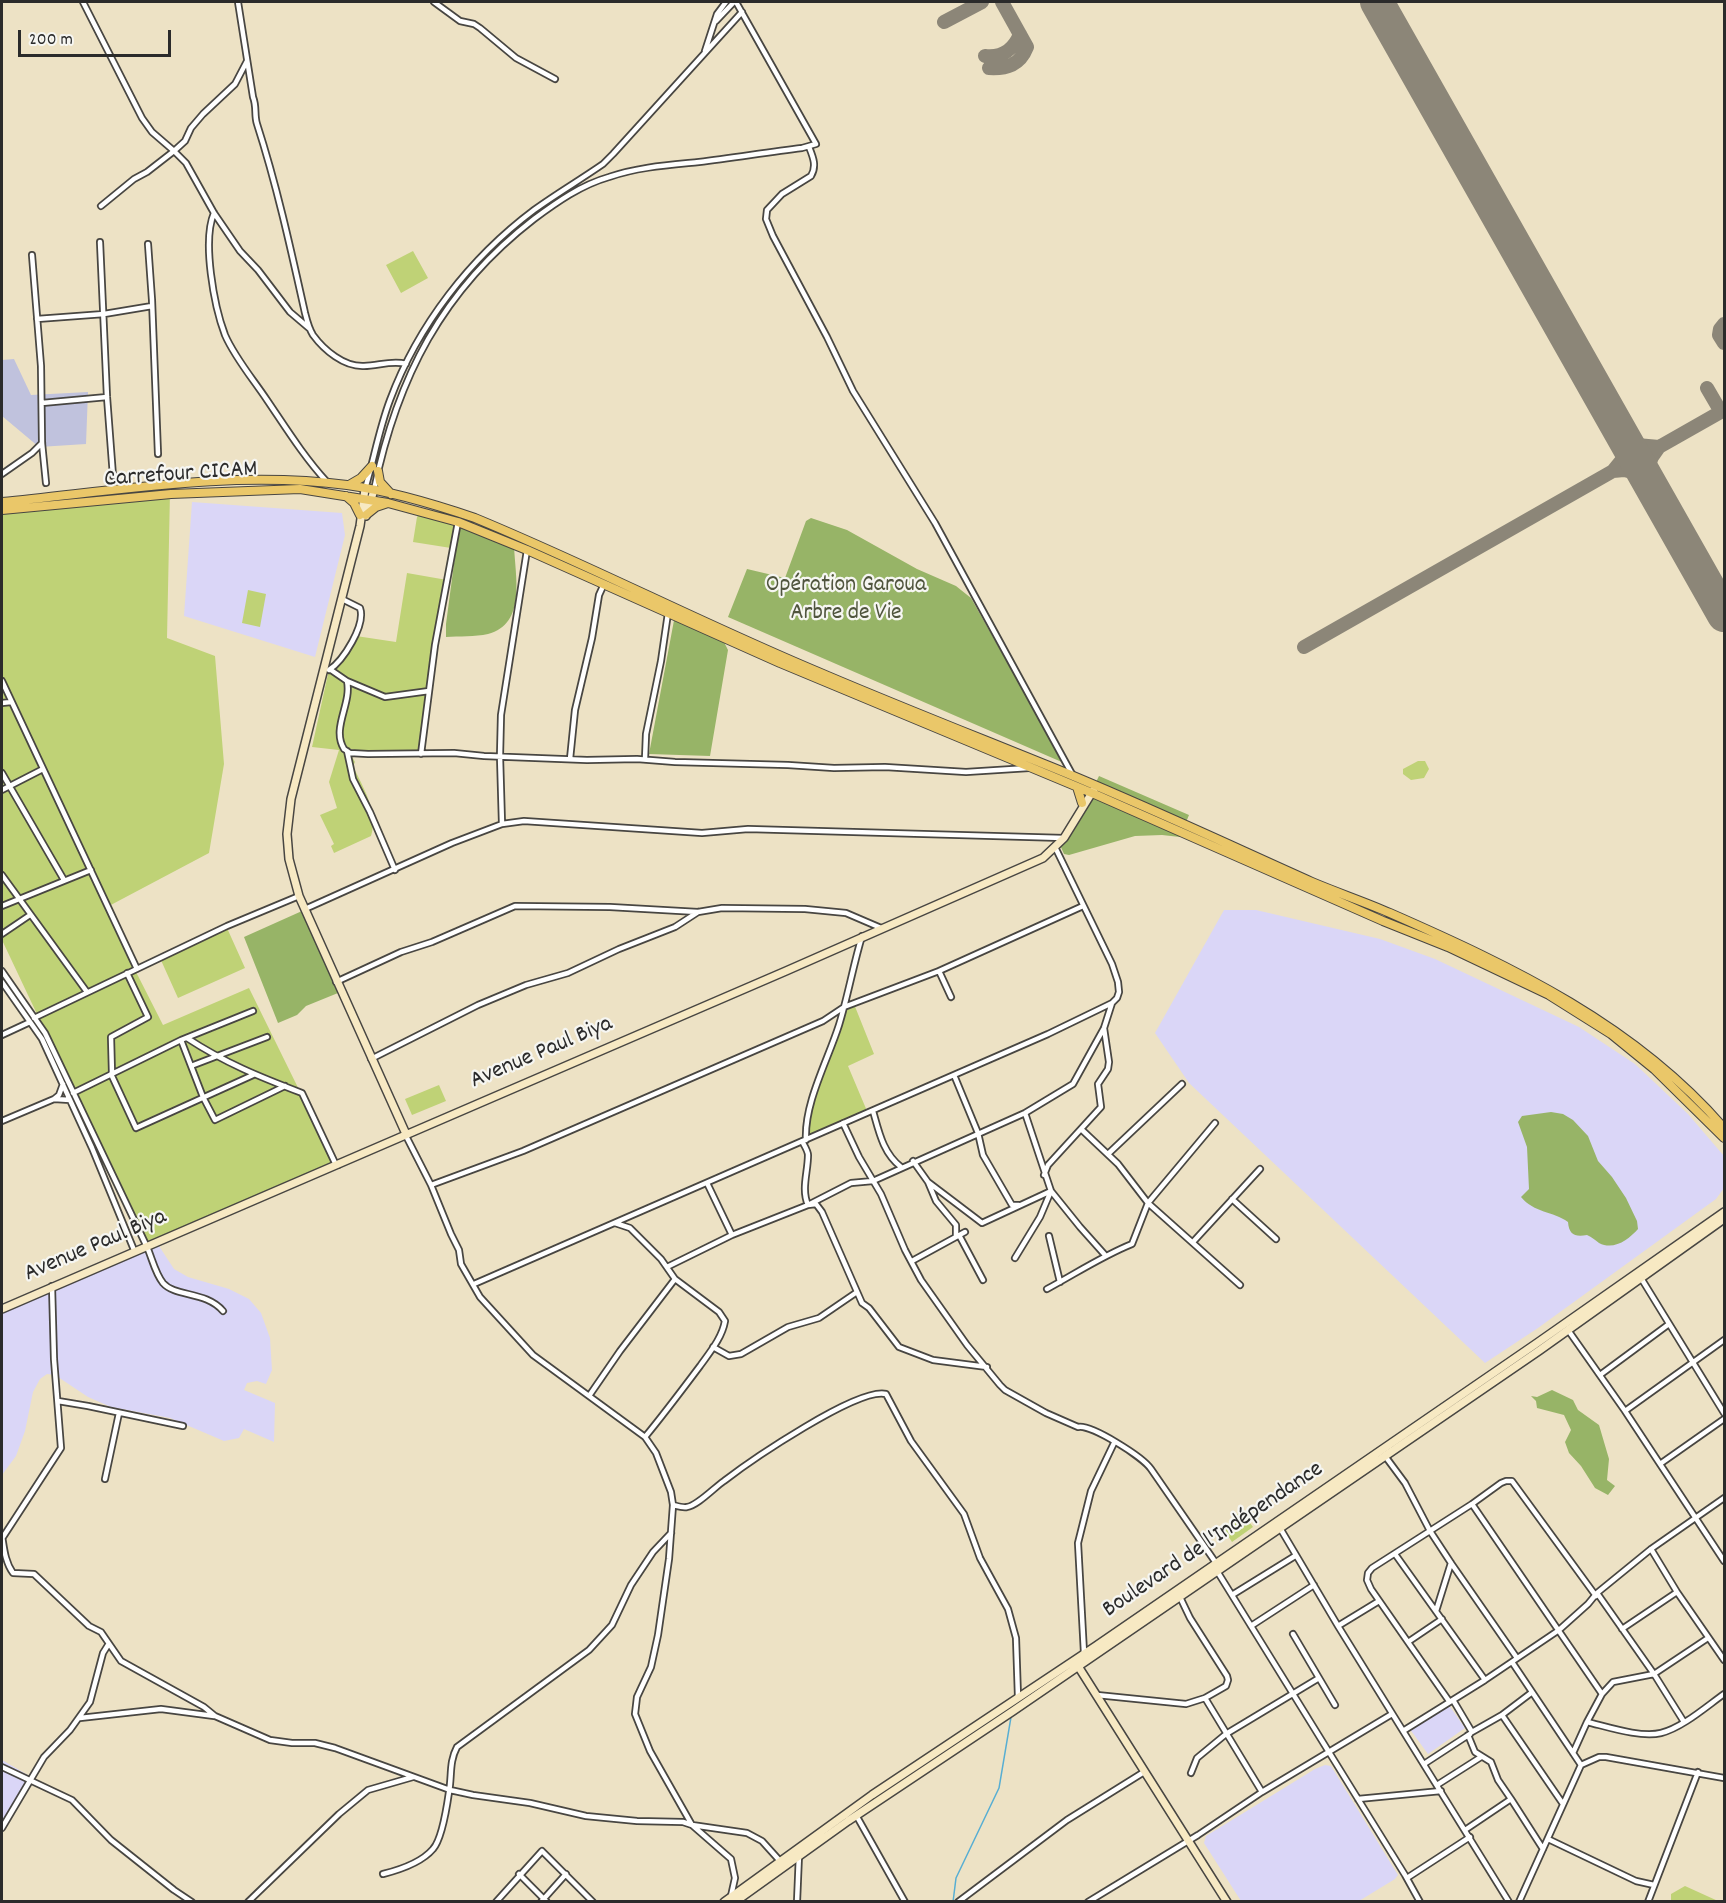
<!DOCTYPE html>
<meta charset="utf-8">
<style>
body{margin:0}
#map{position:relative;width:1726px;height:1903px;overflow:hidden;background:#ede2c5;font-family:Dekko,sans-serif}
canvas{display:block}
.frame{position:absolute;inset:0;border:3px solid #2b2b2b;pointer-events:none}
.scale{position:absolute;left:18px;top:30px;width:153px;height:27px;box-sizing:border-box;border:3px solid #2b2b2b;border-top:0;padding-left:8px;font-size:18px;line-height:21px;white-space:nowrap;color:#2b2b2b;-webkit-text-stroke:4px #f6f6f2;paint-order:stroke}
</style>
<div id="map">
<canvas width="1726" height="1903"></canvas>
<div class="frame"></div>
<div class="scale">200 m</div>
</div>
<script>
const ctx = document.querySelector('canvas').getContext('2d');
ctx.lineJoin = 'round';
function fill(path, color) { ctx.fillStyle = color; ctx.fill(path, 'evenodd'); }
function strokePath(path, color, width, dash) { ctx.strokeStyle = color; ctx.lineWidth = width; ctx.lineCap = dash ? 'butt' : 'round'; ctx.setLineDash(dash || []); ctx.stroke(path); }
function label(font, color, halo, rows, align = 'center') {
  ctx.font = font + ' Dekko,sans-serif'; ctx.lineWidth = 4.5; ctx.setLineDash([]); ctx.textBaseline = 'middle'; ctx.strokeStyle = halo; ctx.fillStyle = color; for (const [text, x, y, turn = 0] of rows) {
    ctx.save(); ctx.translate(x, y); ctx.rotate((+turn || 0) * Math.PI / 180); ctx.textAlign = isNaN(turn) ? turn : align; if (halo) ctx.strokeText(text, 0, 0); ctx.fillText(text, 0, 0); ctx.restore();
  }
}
const built = new Path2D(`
 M192,502L342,513L345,535L315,657L184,616Z
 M1224,910H1256L1380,939L1435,959L1579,1027L1635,1064L1688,1114L1724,1156V1188L1716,1199L1538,1328L1485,1363L1189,1083L1155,1033Z
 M157,1243L174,1269L188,1277L229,1289L249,1299L261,1313L270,1338L272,1370L266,1384L257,1381L247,1383L244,1390L275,1403L274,1442L244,1429L239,1438L224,1441L170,1418L111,1407L88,1397L55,1375L47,1374L40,1379L33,1392L25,1431L16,1456L2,1475V1309Z
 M1446,1701L1465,1728L1428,1754L1409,1728Z
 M2,1760L33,1778L2,1828Z
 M1325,1765L1331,1766L1398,1875L1395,1879L1359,1901H1241L1204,1843L1206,1836L1315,1769Z`);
const industrial = new Path2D(`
 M14,359L31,395L88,392L86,444L39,447L2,416V360Z`);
const green = new Path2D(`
 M413,251L428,278L401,293L386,265Z
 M170,492L167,638L215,656L224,764L209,853L107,907L134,968L163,1025L249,988L336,1165L147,1247L2,940V508Z
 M421,512L456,524L451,548L413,542L417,517Z
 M407,573L447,580L421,750C396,749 371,756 347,748L355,762L353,766C363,788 379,812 371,836L334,853L331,846L334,844L320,815L337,808L329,782L339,750L312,747L330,665L335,663L356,636L396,642Z
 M248,590L266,594L260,627L242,623Z
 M1418,761H1425L1429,769L1424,778L1411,780L1403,774V769Z
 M227,928L245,968L178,998L160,958Z
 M854,1004L874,1054L848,1066L867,1111L806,1140L809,1113L844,1007Z
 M439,1085L446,1101L412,1115L405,1099Z
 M1241,1511L1253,1527L1232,1542L1223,1528Z
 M1685,1886L1718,1901H1671V1894Z`);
const forest = new Path2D(`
 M811,518L847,530L917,569L956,586L971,598L1064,763L728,617L747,569L785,578L806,521Z
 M459,526L514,545C515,576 527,624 488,634C475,637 459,636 446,637V624Z
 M675,615L722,638L728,650L710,756L649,754Z
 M1099,776L1189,815L1180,837L1162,835L1135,836L1069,855L1064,854L1060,845C1083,827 1086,801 1099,776Z
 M302,911L338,993L306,1006L297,1015L278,1023L244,937Z
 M1551,1112L1563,1114L1573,1120L1588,1136L1598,1161L1612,1177L1626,1198L1637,1221L1638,1229C1629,1239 1614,1251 1599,1243C1595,1240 1592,1237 1587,1235C1575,1237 1569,1235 1568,1222C1553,1211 1534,1213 1521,1197L1529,1189L1527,1147L1518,1122L1522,1116Z
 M1552,1390L1573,1400L1578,1410L1599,1425L1609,1459L1607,1480L1615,1486L1608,1495L1595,1488L1581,1466L1569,1453L1565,1442L1571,1430L1564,1415L1537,1408L1536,1401L1531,1396L1537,1397Z`);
const stream = new Path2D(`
 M953,1902L956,1878L999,1788L1011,1717`);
const taxiway = new Path2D(`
 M944,22L982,2
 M985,56C1002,58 1014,49 1020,34
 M989,68C1007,69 1020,65 1027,47L1002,2
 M1724,324L1720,329L1719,335L1724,343
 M1707,388L1721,412
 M1613,471L1624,470L1645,475L1652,457L1659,447
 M1304,647L1613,471L1622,460L1627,440L1637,445L1659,447L1724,410`);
const runway = new Path2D(`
 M1377,2L1724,615`);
const street = new Path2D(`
 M83,2L142,118L152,132L174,151L185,141L191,128L203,114L235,84L247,61
 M238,2L253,97C257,107 254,115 257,124C277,186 291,250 305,313C307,321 309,329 313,335C324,350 344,367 364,366C378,366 392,360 406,364
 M434,2L460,21L474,24L480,28L516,58L555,79
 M716,21L734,2
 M705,51L717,14L726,2
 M809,147C813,157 817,166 811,176L782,194L767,210L766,219L773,236L827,337L853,391L935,523L1072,774
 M101,206L134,179L147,172L174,151L186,163L214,213L240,251L258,270L290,312L310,329
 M214,213C202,241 214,306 225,335C235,358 253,379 267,400C286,428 304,457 327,482
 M100,242L107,397L113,476
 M148,244L152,300L158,454
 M32,255L41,366L42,443L46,483
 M37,319L104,314L152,306
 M42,403L107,397
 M2,474L32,453L42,443
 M365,489C374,459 379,429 390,400C418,325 470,258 534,210C556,194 580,180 603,164L613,154L742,12
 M374,490C397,378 442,290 534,219C557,202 581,185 609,177C638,167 669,165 699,162C733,158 768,152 802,148L816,144L736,2
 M329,670C343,661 366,625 360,608L342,599
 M331,670L347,681C352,704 331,728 344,749L350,753L368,754L454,753L484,756L587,760L637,759L675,762L788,765L834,768L885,767L966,772L1029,768
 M2,681L137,969
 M347,681L385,697L429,691
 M2,703L11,702
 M347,751L353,779L370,812L395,870
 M421,754L435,645L458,522
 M570,759L575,710L592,638L599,595L604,584
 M645,759L646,734L661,661L668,613
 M2,773L64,880
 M2,790L43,769
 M502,824L500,756L501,715L527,550
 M2,875L87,992
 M2,906L91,870
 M305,909L452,843L502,824L524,821L702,833L748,829L1064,838
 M2,934L30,915
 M2,971L45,1033L147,1247C152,1258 155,1273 163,1283C175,1297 206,1291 223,1311
 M939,971L951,997
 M2,982L42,1039L92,1148L134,1250
 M336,982L401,952L432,942L515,906L610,907L698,912L722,908L805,909L846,913L881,928
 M34,1018L227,926L299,896
 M2,1035L30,1022
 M187,1038C225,1063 260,1077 302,1093L336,1165H338
 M181,1040L203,1097L215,1120L285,1086
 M371,1059L478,1005L526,985L568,973L619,949L675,927L698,912
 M191,1066L267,1037
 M111,1074L136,1128L253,1075
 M112,1074L111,1037L148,1017L127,973
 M954,1075L978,1133L983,1155L1012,1205H1019
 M73,1093L181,1040L253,1011
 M54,1099L59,1095L63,1084
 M873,1111C879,1132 883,1153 901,1167
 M1025,1113L1051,1191L1080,1227L1105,1255
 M2,1121L54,1099L70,1100
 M843,1123L859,1157L881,1194L905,1250L921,1280L967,1345L1000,1385L1005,1390L1046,1413L1078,1427C1091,1424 1143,1457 1151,1469L1216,1563
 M1081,1129L1118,1164L1148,1203L1240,1285
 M405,1134L431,1185L451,1234L459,1250L461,1264L480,1297L533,1355L645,1437L656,1453L671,1492L673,1505L669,1559L658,1635L651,1667L637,1697L635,1714L650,1751L692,1825L731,1859L735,1878L731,1896
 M806,1140C804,1103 828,1060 839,1025C848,996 853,966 862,936
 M802,1141C804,1145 808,1151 808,1155C808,1172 801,1189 808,1205L816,1204L822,1212L862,1303L869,1308L899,1347L933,1360L987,1367
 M1108,1154L1182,1084
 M913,1161L928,1182L982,1223L1051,1191
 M1044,1175L1048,1165L1101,1107L1098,1084L1108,1069L1109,1062L1104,1028
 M928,1182L936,1201L956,1225V1237
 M707,1183L732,1235L808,1205L851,1183L873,1181L1025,1113L1073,1084L1104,1028L1112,1003L1117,998L1119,992L1118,982L1112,964L1055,847
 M431,1185L523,1151L823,1021L844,1007L939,971L1083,906
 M1232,1199L1276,1239
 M615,1223L630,1228L661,1259L675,1279L719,1312L725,1321C722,1338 710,1352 700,1366C682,1390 664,1414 645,1437
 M959,1235L983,1280
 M1049,1236L1060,1282
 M1193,1242L1260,1169
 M1015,1258L1040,1217L1051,1191
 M912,1261L965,1232
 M667,1267L732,1235
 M1641,1278L1724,1413
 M474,1284L1048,1034L1112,1003
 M1047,1289C1075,1274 1102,1256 1132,1244L1148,1203L1215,1123
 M1568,1330L1625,1411L1724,1561
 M713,1347L729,1356L741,1354L788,1327L819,1318L857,1292
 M1600,1375L1669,1324
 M589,1396L620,1351L675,1279
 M58,1401L88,1406L183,1426
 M1625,1411L1724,1340
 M1385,1456L1405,1483L1430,1531L1451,1563L1517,1658
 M1660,1464L1724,1419
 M105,1479L119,1413
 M1472,1504L1501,1483L1506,1481H1512L1596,1596
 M673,1505C677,1506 683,1508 687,1507C697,1506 715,1487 724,1481C750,1461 858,1387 886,1394L911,1441L964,1514L980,1558L1008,1609L1016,1638L1018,1697
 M1280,1528L1338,1626L1509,1902
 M2,1536C4,1548 5,1562 13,1573L34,1574L89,1626L101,1632L121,1661L204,1707L215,1716L270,1740L292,1743H315L335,1748L450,1790L473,1795L530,1803L586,1816L637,1821L683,1822L692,1825L747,1833L762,1841L780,1861
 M3,1537L61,1448L54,1359L52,1286
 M1651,1549L1677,1592L1724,1660
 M1395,1554L1485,1680
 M1217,1571L1405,1875L1420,1902
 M1597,1593L1654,1674L1684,1722
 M1232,1595L1295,1556
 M1436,1611L1451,1563
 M1251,1626L1314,1585
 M1338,1626L1379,1601
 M1622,1629L1677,1592
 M1293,1634L1335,1705
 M1408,1642L1442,1619
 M1084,1653L1078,1543L1091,1491L1114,1443
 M1512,1662L1581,1765
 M1531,1693L1502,1715L1563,1804
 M1602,1694L1613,1682L1654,1674L1708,1638
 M1097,1695L1186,1704L1205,1698L1226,1686L1228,1680L1227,1676L1190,1618L1179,1595
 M1205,1698L1262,1792
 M1453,1700L1472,1732L1502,1715
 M1449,1701L1371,1589L1367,1580L1368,1573L1372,1568L1472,1504L1602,1694L1587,1722
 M80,1718L161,1709L214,1716
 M1403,1731L1485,1680L1559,1630L1588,1604L1597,1593L1651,1549L1724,1498
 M1468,1735L1475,1752L1491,1762L1498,1780L1511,1799
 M1573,1753L1587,1722C1608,1727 1641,1738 1661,1733C1682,1728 1707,1706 1724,1694
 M1424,1764L1470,1734
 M2,1767L72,1800L111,1840L174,1890L192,1902
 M1191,1773L1197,1758L1226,1734L1319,1678
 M1437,1785L1481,1757
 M1358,1799L1441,1791
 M856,1815L905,1902
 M2,1828L44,1757L70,1730L90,1702L103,1653L108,1645
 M1465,1830L1511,1799L1543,1849
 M1548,1839L1636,1881L1654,1885
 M383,1874C399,1870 422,1862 433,1849C442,1839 447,1806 449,1792C452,1775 449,1762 457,1747L589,1650L612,1625L631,1585L653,1552L671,1533
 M519,1874L547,1902
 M1407,1878L1470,1837
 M248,1902L339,1814L368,1790L413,1777
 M496,1902L542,1851L593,1902
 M541,1902L566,1874
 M797,1902L799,1855
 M958,1902L1067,1820L1144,1772
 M1088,1902L1198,1835L1262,1792L1392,1714
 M1519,1902L1581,1765L1599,1757H1606L1724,1778
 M1648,1902L1698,1772`);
const secondary = new Path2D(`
 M365,489L360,526L291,799L287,834L289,859L299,896L406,1134
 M366,516L374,490
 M2,1309L786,971L1043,858L1064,838L1096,786
 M1078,1666L1227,1902
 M724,1902L872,1795L1096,1646L1537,1343L1724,1212
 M735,1902L848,1821L1013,1711L1540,1350L1724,1219`);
const primary = new Path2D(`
 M378,471L380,482L391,494
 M349,485L361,478L372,466
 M346,496L354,503L360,515
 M2,502C115,491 233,470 347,485C390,491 434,504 475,518C594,567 709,627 828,676C901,707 975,736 1049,766C1138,802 1225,843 1312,882C1338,893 1365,902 1390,913C1513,967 1635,1025 1724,1128
 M2,510L171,494L300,489L388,503L458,522L527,550L780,663L1092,793L1383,921L1448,947L1549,995L1611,1034L1654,1069L1724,1138
 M366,515L376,507L388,503
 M1077,787L1082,803`);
const streetNames = [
 ["Carrefour CICAM",181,476,-4],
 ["Avenue Paul Biya",542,1054,-23],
 ["Avenue Paul Biya",96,1247,-23],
 ["Boulevard de l'Indépendance",1214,1541,-34]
];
const parkNames = [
 ["Opération Garoua",846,587],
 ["Arbre de Vie",846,615]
];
fill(built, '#dad6f7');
fill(industrial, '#c0c2dd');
fill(green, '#bfd276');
fill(forest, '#97b467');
strokePath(stream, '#57aed3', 1.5);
strokePath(taxiway, '#8c8678', 14);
strokePath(runway, '#8c8678', 34);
strokePath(street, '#484642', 8);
strokePath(secondary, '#484642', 10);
strokePath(primary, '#484642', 10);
strokePath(street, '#fff', 4.5);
strokePath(secondary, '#f7e9c3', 7);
strokePath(primary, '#eac769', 8);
label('24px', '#2b2b2b', '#f6f6f2', streetNames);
label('24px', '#50553e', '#f6f6f2', parkNames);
</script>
